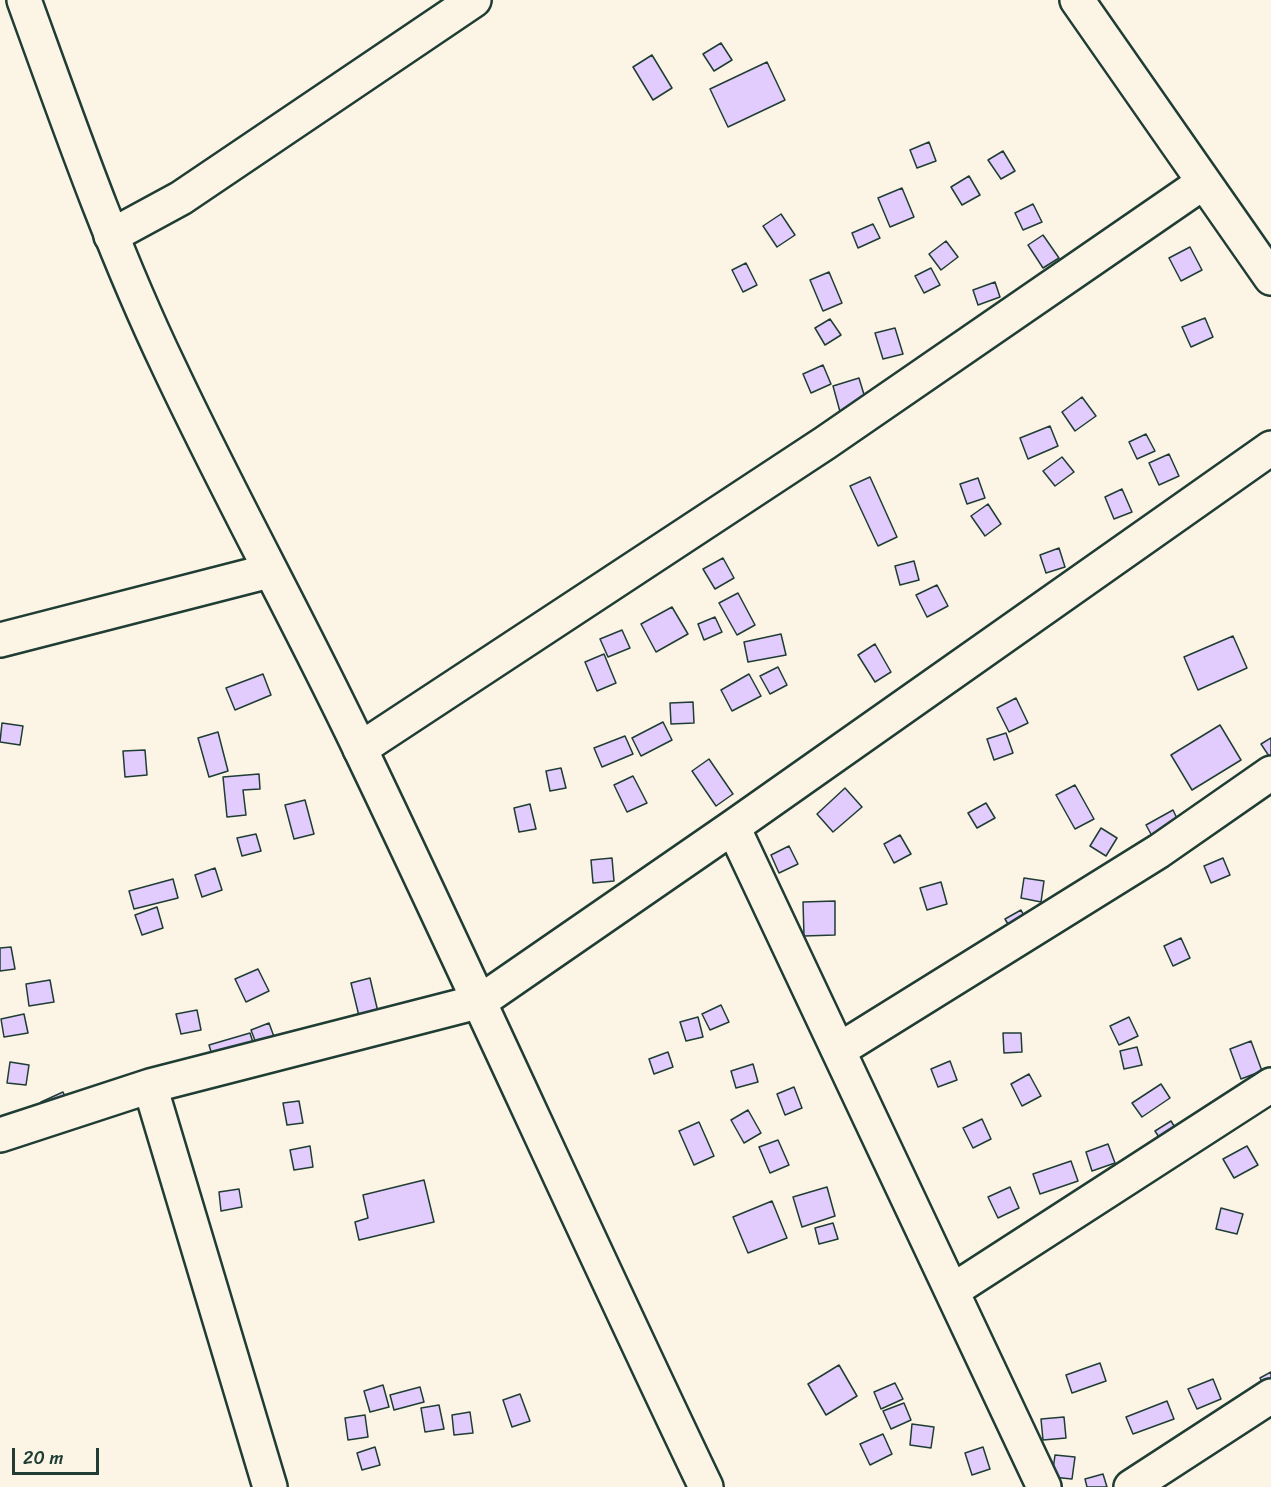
<!DOCTYPE html>
<style>
body{margin:0}
#map{position:relative;width:1271px;height:1487px;overflow:hidden;background:#fcf5e5;font-family:Sriracha,sans-serif}
canvas{display:block}
.scale{position:absolute;left:12px;top:1448px;width:87px;height:27px;box-sizing:border-box;border:3px solid #1f3d34;border-top:0;padding-left:8px;font-size:18px;line-height:21px;white-space:nowrap;color:#1f3d34;-webkit-text-stroke:4px #fcf5e5;paint-order:stroke}
</style>
<div id="map">
<canvas width="1271" height="1487"></canvas>
<div class="scale">20 m</div>
</div>
<script>
const ctx = document.querySelector('canvas').getContext('2d');
ctx.lineJoin = 'round';
function fill(path, color) { ctx.fillStyle = color; ctx.fill(path, 'evenodd'); }
function strokePath(path, color, width, dash) { ctx.strokeStyle = color; ctx.lineWidth = width; ctx.lineCap = dash ? 'butt' : 'round'; ctx.setLineDash(dash || []); ctx.stroke(path); }
const building = new Path2D(`
 M721,43L732,60L714,71L703,54Z
 M652,55L672,88L653,100L633,67Z
 M767,62L785,100L728,127L710,89Z
 M929,142L936,161L917,168L910,150Z
 M1003,151L1015,171L1001,179L988,160Z
 M969,176L980,195L962,205L951,187Z
 M902,188L914,217L890,227L878,198Z
 M1033,204L1042,222L1023,230L1015,213Z
 M781,214L795,235L777,247L763,226Z
 M873,224L880,238L858,248L852,233Z
 M1043,235L1059,258L1043,268L1028,245Z
 M946,241L958,257L941,270L929,254Z
 M1190,247L1202,270L1181,281L1169,258Z
 M746,263L757,285L743,292L732,270Z
 M931,268L940,285L924,293L915,276Z
 M829,272L842,303L823,311L810,280Z
 M995,282L1000,297L978,305L973,290Z
 M1205,318L1213,337L1191,347L1182,327Z
 M830,319L841,335L825,345L815,328Z
 M895,328L903,354L883,359L875,333Z
 M823,365L831,384L811,393L803,374Z
 M859,378L869,411L842,419L833,386Z
 M1082,397L1096,416L1075,431L1062,412Z
 M1050,426L1058,446L1028,459L1020,438Z
 M1146,434L1155,451L1137,459L1129,442Z
 M1169,454L1179,476L1159,485L1149,463Z
 M1062,457L1074,472L1055,486L1043,471Z
 M870,477L897,537L878,546L850,486Z
 M978,478L985,498L967,504L960,484Z
 M1122,489L1132,512L1114,519L1105,497Z
 M988,504L1001,524L985,536L971,516Z
 M1059,548L1065,567L1046,573L1040,555Z
 M723,558L734,578L715,589L703,569Z
 M914,561L919,580L900,585L895,566Z
 M937,585L948,606L927,617L916,595Z
 M738,593L755,625L737,635L719,603Z
 M672,607L688,634L656,652L641,624Z
 M715,617L722,632L704,640L698,624Z
 M622,630L630,648L608,657L600,639Z
 M781,634L786,655L748,662L744,642Z
 M1233,636L1247,668L1198,690L1184,657Z
 M875,644L891,672L875,682L858,655Z
 M604,654L616,683L597,691L585,662Z
 M778,667L787,685L770,694L760,676Z
 M263,674L271,695L235,710L226,688Z
 M749,674L761,696L732,711L721,690Z
 M1016,698L1028,723L1009,732L997,708Z
 M693,702L694,723L671,724L670,703Z
 M663,722L672,740L641,756L632,738Z
 M2,723L23,726L20,745L0,742Z
 M1220,725L1241,760L1192,790L1171,755Z
 M218,732L228,771L209,777L198,738Z
 M1006,733L1013,753L994,760L987,739Z
 M625,736L633,754L602,767L594,748Z
 M1271,738V759L1261,744Z
 M145,750L147,775L125,777L123,751Z
 M709,759L733,794L716,806L692,771Z
 M561,768L566,788L550,791L546,771Z
 M259,774L260,789L243,790L246,815L227,817L223,777Z
 M633,776L647,803L627,812L614,785Z
 M1075,785L1094,819L1075,829L1056,795Z
 M845,788L862,807L833,832L817,814Z
 M305,800L314,834L294,839L285,805Z
 M986,803L995,818L977,828L968,813Z
 M530,804L536,829L519,832L514,808Z
 M1173,810L1183,831L1157,845L1146,825Z
 M1101,828L1117,838L1106,856L1090,846Z
 M256,834L261,851L242,856L237,838Z
 M900,835L911,854L894,863L884,844Z
 M789,846L798,864L779,873L771,855Z
 M612,858L614,881L593,883L591,860Z
 M1223,858L1230,875L1211,883L1204,866Z
 M215,868L222,890L202,897L195,875Z
 M1024,878L1044,881L1041,902L1021,898Z
 M173,879L178,898L134,909L129,891Z
 M941,882L947,904L927,910L920,888Z
 M835,901V935L804,936L803,902Z
 M157,907L163,928L142,935L135,915Z
 M1021,910L1031,929L1016,938L1005,919Z
 M1181,938L1190,958L1173,966L1164,946Z
 M11,947L15,969L0,971V948Z
 M258,969L269,991L246,1002L235,979Z
 M370,978L378,1012L359,1016L351,983Z
 M50,980L54,1002L29,1006L26,984Z
 M721,1005L729,1022L710,1030L702,1014Z
 M197,1010L201,1030L181,1034L176,1014Z
 M24,1014L28,1033L4,1037L1,1019Z
 M698,1017L703,1037L686,1041L680,1022Z
 M1129,1017L1138,1036L1119,1045L1110,1026Z
 M269,1023L277,1045L259,1051L251,1030Z
 M250,1033L256,1052L215,1065L209,1045Z
 M1003,1033H1021L1022,1052L1004,1053Z
 M1251,1041L1262,1071L1241,1079L1230,1049Z
 M1137,1047L1142,1065L1124,1069L1120,1051Z
 M668,1052L673,1067L654,1074L649,1059Z
 M950,1061L957,1080L938,1087L931,1069Z
 M10,1062L29,1065L26,1085L7,1083Z
 M753,1064L758,1082L736,1088L731,1071Z
 M1029,1074L1041,1096L1022,1106L1011,1084Z
 M1161,1084L1170,1098L1142,1117L1132,1103Z
 M794,1087L802,1108L785,1115L777,1094Z
 M63,1092L71,1109L49,1119L41,1102Z
 M299,1101L303,1123L287,1125L283,1103Z
 M748,1110L761,1133L744,1143L731,1120Z
 M982,1119L991,1139L973,1148L963,1128Z
 M1171,1121L1182,1139L1166,1148L1155,1131Z
 M699,1122L714,1156L694,1165L679,1131Z
 M778,1140L789,1165L770,1173L759,1147Z
 M1108,1144L1115,1163L1092,1171L1086,1152Z
 M310,1146L313,1167L294,1170L290,1150Z
 M1247,1146L1258,1165L1234,1178L1223,1159Z
 M1071,1161L1078,1181L1040,1194L1033,1174Z
 M424,1180L434,1222L359,1240L355,1222L368,1218L363,1195Z
 M827,1187L835,1216L802,1227L793,1197Z
 M1010,1187L1019,1208L998,1218L988,1197Z
 M239,1189L242,1207L221,1211L219,1192Z
 M772,1201L787,1238L748,1253L733,1217Z
 M1221,1208L1243,1214L1237,1234L1216,1229Z
 M833,1223L838,1239L819,1244L815,1228Z
 M1100,1363L1106,1381L1072,1393L1066,1375Z
 M839,1365L857,1396L826,1415L808,1384Z
 M1271,1372V1396H1269L1260,1378Z
 M1213,1379L1221,1399L1197,1409L1188,1389Z
 M895,1383L903,1399L881,1409L874,1392Z
 M383,1385L389,1407L370,1412L364,1391Z
 M420,1387L424,1402L394,1410L390,1395Z
 M520,1394L530,1421L512,1427L503,1400Z
 M1167,1401L1174,1419L1133,1434L1126,1417Z
 M904,1403L911,1420L891,1429L883,1411Z
 M439,1405L444,1429L425,1432L421,1408Z
 M470,1412L473,1433L454,1435L452,1415Z
 M365,1415L368,1437L348,1440L345,1418Z
 M1064,1417L1066,1438L1043,1440L1041,1419Z
 M912,1424L934,1427L931,1448L910,1445Z
 M883,1434L892,1454L870,1465L860,1444Z
 M375,1447L380,1465L362,1470L357,1453Z
 M983,1447L990,1469L972,1475L965,1453Z
 M1055,1455L1075,1457L1072,1479L1052,1477Z
 M1103,1474L1107,1487H1087L1085,1479Z`);
const street = new Path2D(`
 M1077,0L1271,278
 M111,236L181,198L474,0
 M0,640L269,571
 M360,749L825,443L1204,182
 M733,827L1044,1487
 M839,1050L1159,851L1271,773
 M150,1086L270,1487
 M0,1135L150,1086L481,1001L733,827L1271,448
 M952,1291L1271,1085
 M1131,1487L1271,1396`);
const secondary = new Path2D(`
 M24,0C69,124 112,248 169,367C231,499 302,626 364,757C480,999 590,1245 706,1487`);
fill(building, '#e2ccfd');
strokePath(building, '#1f3d34', 1.5);
strokePath(street, '#1f3d34', 38);
strokePath(secondary, '#1f3d34', 38);
strokePath(street, '#fcf5e5', 33);
strokePath(secondary, '#fcf5e5', 33);
</script>
